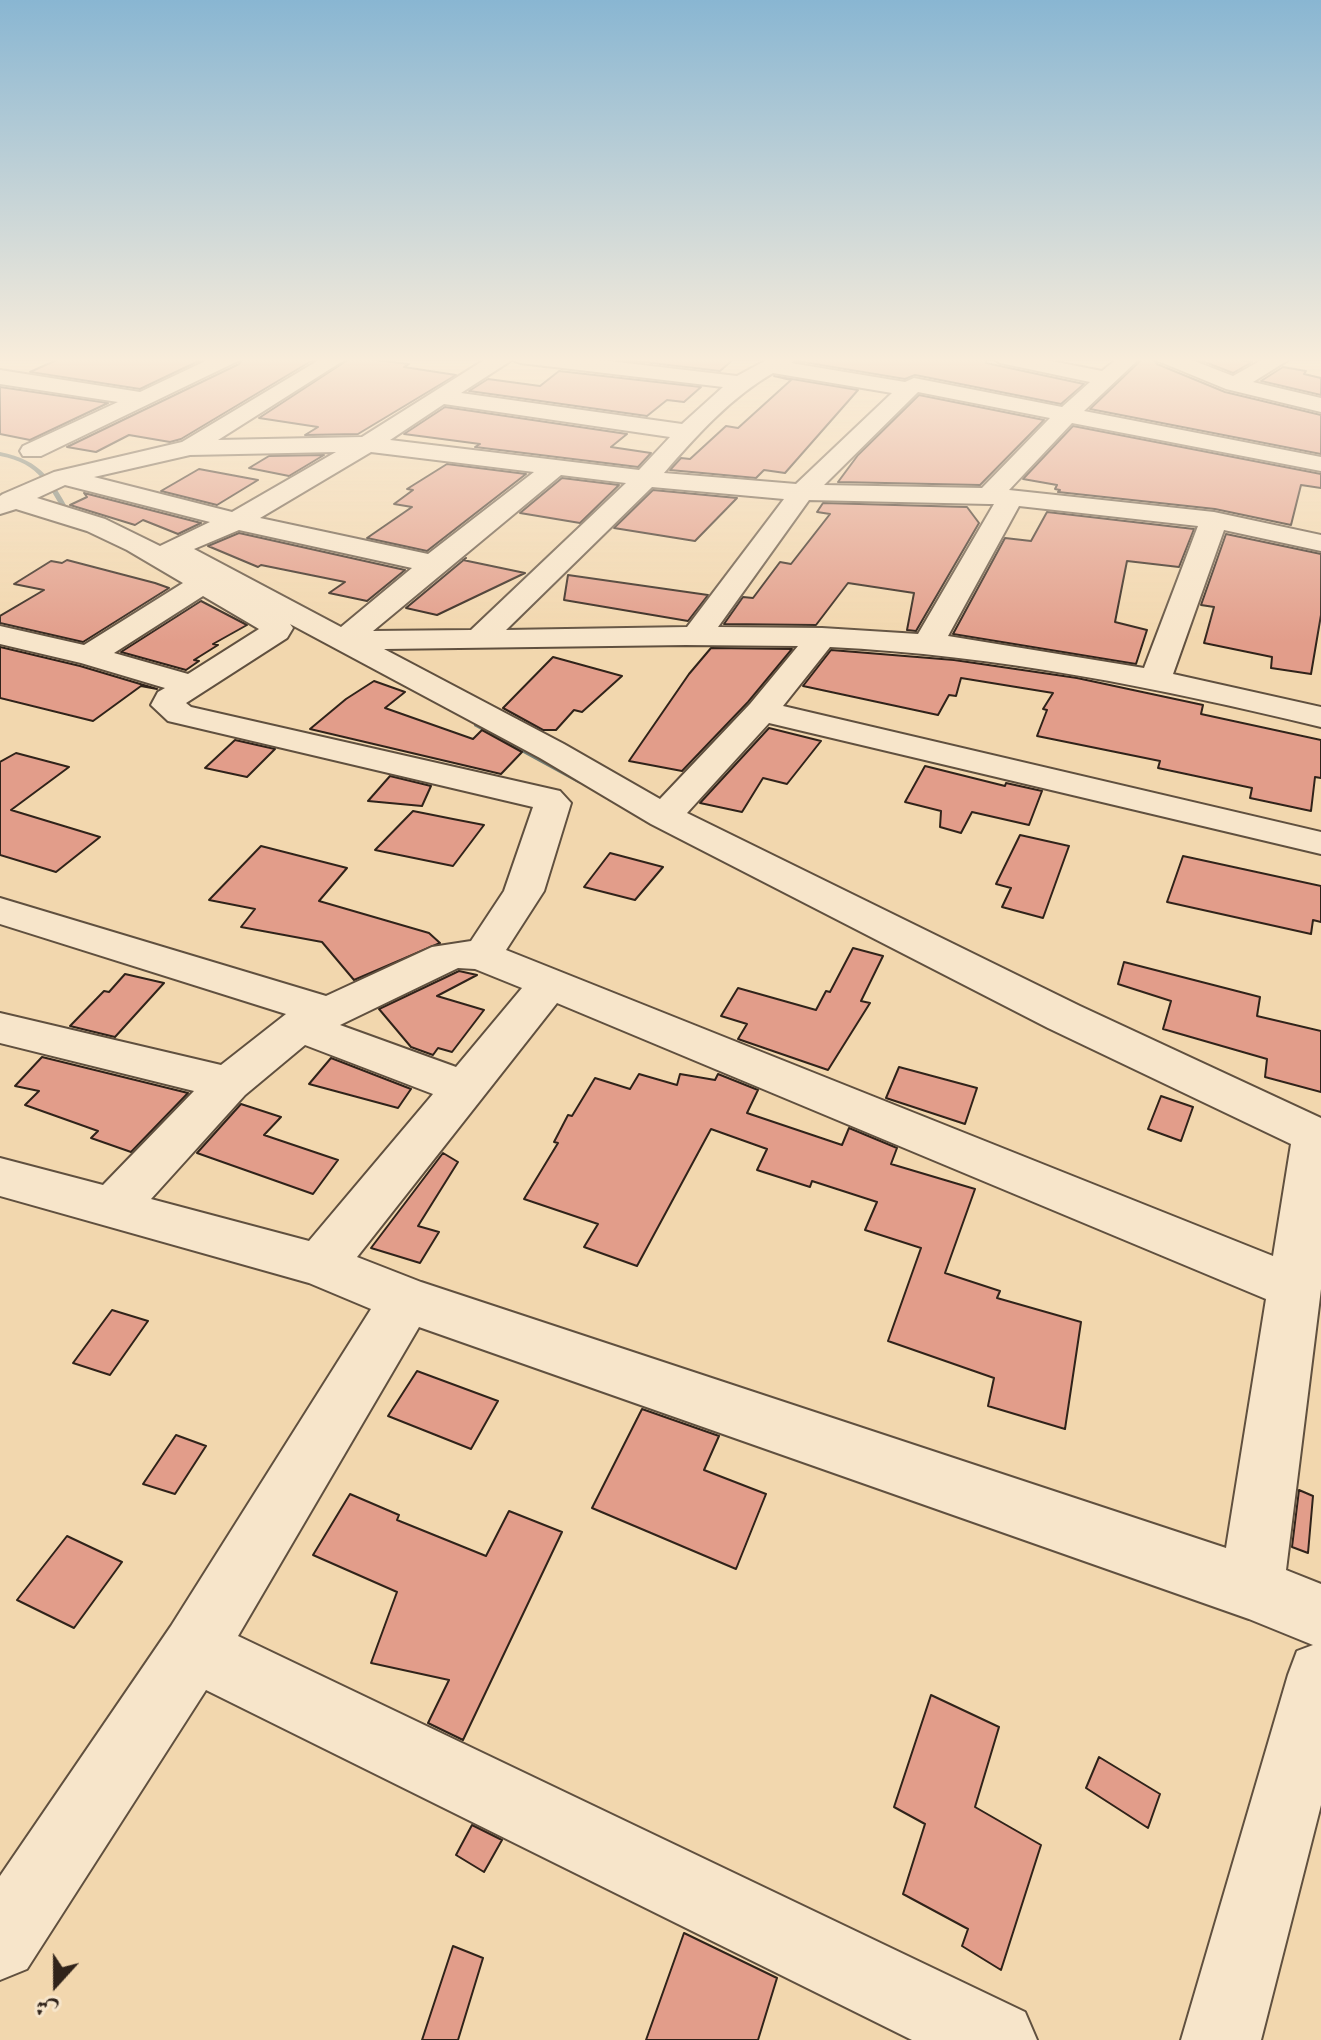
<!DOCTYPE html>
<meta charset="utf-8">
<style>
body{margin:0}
#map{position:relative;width:1321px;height:2040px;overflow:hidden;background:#f2d7ae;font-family:Vollkorn,Amiri,serif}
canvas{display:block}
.north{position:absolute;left:16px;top:1944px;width:80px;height:80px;-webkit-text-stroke:6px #f7e5ca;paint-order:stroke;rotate:201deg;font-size:22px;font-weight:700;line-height:32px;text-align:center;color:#30231a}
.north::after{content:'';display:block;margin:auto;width:28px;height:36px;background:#30231a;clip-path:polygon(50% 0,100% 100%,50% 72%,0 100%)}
</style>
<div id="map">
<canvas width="1321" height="2040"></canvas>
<div class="north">ش</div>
</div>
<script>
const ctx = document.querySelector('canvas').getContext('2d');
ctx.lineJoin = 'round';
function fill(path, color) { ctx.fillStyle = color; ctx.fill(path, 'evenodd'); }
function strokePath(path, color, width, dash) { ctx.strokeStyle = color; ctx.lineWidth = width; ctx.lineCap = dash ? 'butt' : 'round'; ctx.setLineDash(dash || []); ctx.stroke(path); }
const stream = new Path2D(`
 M0,452C42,460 54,482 73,518L72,519H68C49,487 40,463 0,456Z
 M477,721L584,779L585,781L581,784L578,783L474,726V722Z`);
const building = new Path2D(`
 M63,357H207L140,389L30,372Z
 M244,357H318L181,439L170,442L129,435L96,452L67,447L239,364Z
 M352,357L409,364L404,367L456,375L358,434L305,435L318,427L259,418Z
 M600,357H736L720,371Z
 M800,357H987L986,363L1084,384L1061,404L915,375L905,379L797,361Z
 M1144,357H1152L1157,364L1225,392L1321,415V454L1090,409Z
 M1192,357H1224L1252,362L1233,373Z
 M1283,367L1306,371L1304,374L1321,378V395L1261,381Z
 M559,371L701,387L684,402L667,400L647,416L469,391L488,379L540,386Z
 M774,376L858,390L785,473L764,470L756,478L670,470L681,458L690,459L726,426L738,428L791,380Z
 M0,387L108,403L30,440L0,434Z
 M919,395L1044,420L980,485L838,482L858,455Z
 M445,407L627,434L611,447L651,453L638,467L475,447L480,444L404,434Z
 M1073,426L1321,474V488L1301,485L1291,525L1215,509L1058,492L1060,490L1055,489L1057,485L1023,479Z
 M324,455L289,476L249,468L269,456Z
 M447,464L526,474L427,551L367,538L412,507L394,504L413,490L407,489Z
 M199,469L258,480L217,505L161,491Z
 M562,478L619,485L580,523L520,513Z
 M653,490L737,498L695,541L614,528Z
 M84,493L201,523L178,534L143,520L135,525L70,505L87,497Z
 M823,503L967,507L979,523L916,631L907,630L914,593L848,583L816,625L724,624L743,597L753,598L780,562L791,564L830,514L817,512Z
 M1047,512L1194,529L1179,567L1127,561L1115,622L1147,630L1136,664L953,634L1005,538L1031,541Z
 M239,533L405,570L367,601L329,593L345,582L261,565L258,567L208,546Z
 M1226,534L1321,554V615L1311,674L1271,668L1272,657L1204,643L1214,607L1201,605Z
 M466,558L463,560L525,573L437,615L406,608Z
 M67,560L155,583L169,588L83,642L0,623V616L44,590L14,584L51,561L62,563Z
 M568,575L708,595L688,621L564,600Z
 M201,601L247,625L213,644L218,645L194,660L199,661L186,670L121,652Z
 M0,647L80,666L157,689L141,686L93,721L0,698Z
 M711,648L792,649L748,702L682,771L629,761L689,674Z
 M831,650L954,660L1077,678L1203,705L1201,714L1321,740V778L1315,777L1311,811L1250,798L1252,788L1158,768L1160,761L1037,736L1047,710L1043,709L1053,693L961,678L956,696L949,695L938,715L803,686Z
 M553,657L622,676L582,712L574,710L556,730H543L503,708Z
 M374,681L405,692L385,708L473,739L482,730L522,752L501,774L310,729L346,699Z
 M769,728L821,741L787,784L763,778L742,812L700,803Z
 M235,740L257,745L275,749L247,777L205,768Z
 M16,753L69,767L11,810L100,837L56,872L0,855V762Z
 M925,766L1005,786L1006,783L1042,791L1029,825L972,812L961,833L940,827L941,811L905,802Z
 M390,776L431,786L422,806L368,801Z
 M413,811L453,819L484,825L453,866L375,850Z
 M1020,835L1069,846L1043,918L1002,907L1011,888L996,884Z
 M261,846L347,868L319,901L429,933L440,943L354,980L322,942L241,927L255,909L209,900Z
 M610,853L663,867L635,900L584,887Z
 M1183,856L1321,886V922L1313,920L1311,934L1167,902Z
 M853,948L883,956L861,1001L870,1003L828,1070L738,1039L747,1024L721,1016L738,988L816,1010L826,991L830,992Z
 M1124,962L1260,997L1257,1016L1321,1031V1092L1265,1077L1267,1059L1163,1029L1171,1001L1118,984Z
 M459,971L477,975L437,996L484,1010L452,1052L438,1048L433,1055L411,1047L379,1009Z
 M125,974L164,983L115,1037L70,1026L104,991L109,992Z
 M42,1057L188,1093L131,1152L91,1138L98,1131L25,1105L39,1091L15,1086Z
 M331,1058L411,1089L398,1108L309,1084Z
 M899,1067L977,1088L965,1124L886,1098Z
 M639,1074L677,1085L680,1074L715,1080L718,1074L758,1090L747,1113L842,1145L849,1128L897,1148L891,1164L975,1189L945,1273L1000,1291L997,1298L1081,1322L1065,1429L988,1406L994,1378L888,1341L921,1248L865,1230L877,1202L812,1181L810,1187L757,1170L767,1149L711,1129L637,1266L584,1247L598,1224L524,1199L558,1143L554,1142L568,1115L572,1116L595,1078L630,1089Z
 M1161,1096L1193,1107L1181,1141L1148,1129Z
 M241,1104L281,1117L264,1135L338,1160L313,1194L197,1153Z
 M443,1153L458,1162L418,1226L439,1232L420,1263L371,1248Z
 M112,1310L148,1321L110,1375L73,1363Z
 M417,1371L498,1401L471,1449L388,1416Z
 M642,1409L719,1436L704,1470L766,1494L736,1569L592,1508Z
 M176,1435L206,1446L175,1494L143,1484Z
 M1299,1490L1313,1496L1308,1553L1292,1547Z
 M350,1494L399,1515L397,1520L486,1556L509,1511L562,1532L463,1740L428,1723L449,1680L371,1663L397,1592L313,1555Z
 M67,1536L122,1562L74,1628L17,1600Z
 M931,1695L999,1727L975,1807L1041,1845L1001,1970L962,1946L968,1929L903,1894L925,1824L894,1807Z
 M1099,1757L1160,1794L1148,1828L1086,1788Z
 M472,1825L502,1840L484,1872L456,1855Z
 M684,1933L777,1978L758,2040H646Z
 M453,1946L483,1958L458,2040H422Z`);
const minor = new Path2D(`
 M214,357H241L238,361L41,456H23L20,451L23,446L118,402L0,384V370L140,392Z
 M324,357H349L218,440L362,437L489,357H574L737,376L772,357H797L791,363L905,382L914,378L1062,407L1090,382L1000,363L990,357H1031L1102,371L1119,357H1141L1084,411L1321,457V471L1072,423L1009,490L1214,512L1321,535V551L1224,530L1173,674L1321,707V727C1159,688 997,655 830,647L783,706L1321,832V854L769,723L687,813L1080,1006L1321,1118V1289L1286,1570L1321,1584V1805L1261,2040H1181L1288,1675L1297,1651L1313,1645L1249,1619L419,1327L238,1636L1025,2012L1037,2040H912L206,1690L27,1969L0,1980V1876L171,1626L371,1309L309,1283L0,1196V1158L103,1185L194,1091L0,1043V1013L221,1065L286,1014L0,924V898L326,996L432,947L471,941L504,891L533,807L168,721L151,705L158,692L165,688L81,663L0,644V626L84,645L183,583L127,550L87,531L16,509L0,514V496L3,494L54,472L182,442ZM512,360L520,363L723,387L682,424L461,393ZM773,373L892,393L796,484L664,473C696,436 730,398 773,373ZM918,392L1050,418L982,488L824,485ZM444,404L670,437L639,470L390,440ZM336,452L232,512L94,477L190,455ZM371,452L534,472L428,554L260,518ZM561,475L626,483L471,630L373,631ZM65,485L210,522L160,546L105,519L37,498ZM652,487L784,499L687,627L506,630ZM809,500L989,504H994L918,634L822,628L718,627ZM1019,506L1198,526L1144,668L948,636ZM239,530L412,568L341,627L194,549ZM203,596L259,629L188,674L114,653ZM290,624L540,758L651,824L1048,1028L1291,1144L1273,1256L506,950L544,891L571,803L560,791L191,707L186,703L287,638L293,628ZM686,645L798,646L750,704L660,799L564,744L384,649ZM458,968L475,969L522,988L456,1067L340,1025ZM557,1003L1266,1299L1226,1548L421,1282L357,1257ZM305,1045L433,1094L309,1241L151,1199L245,1095Z
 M1155,357H1184L1233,376L1267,357H1293L1253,382L1321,398V412L1226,389L1158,361Z`);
fill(stream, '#717c74');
fill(building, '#e29d8a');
strokePath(building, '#30231a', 2);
strokePath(minor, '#60503f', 4);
fill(minor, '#f7e5ca');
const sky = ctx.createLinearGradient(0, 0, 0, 643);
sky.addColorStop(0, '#89b6d2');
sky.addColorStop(0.56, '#f9eddb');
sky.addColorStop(1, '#f9eddb00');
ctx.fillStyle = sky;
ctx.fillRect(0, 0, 1321, 643);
</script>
